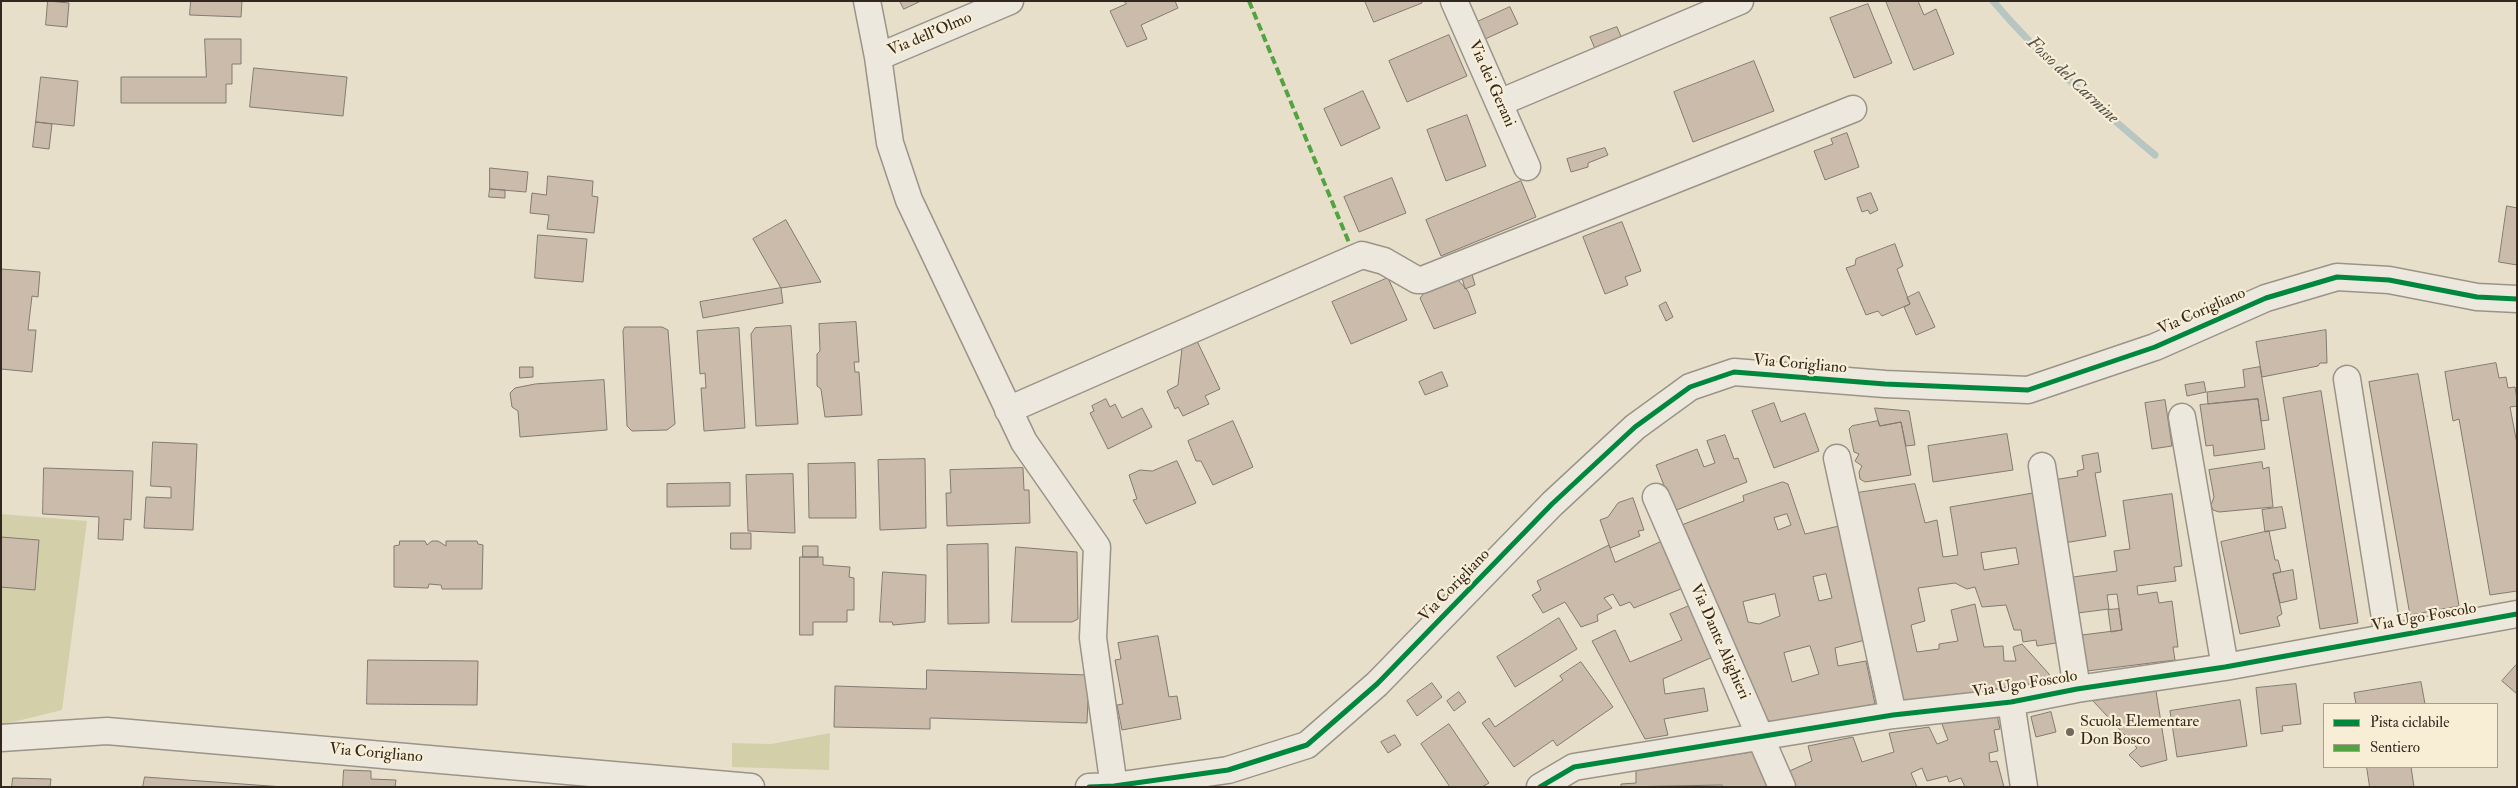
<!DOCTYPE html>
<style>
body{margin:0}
#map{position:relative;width:2518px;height:788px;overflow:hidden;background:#e8dfcb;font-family:"IM FELL Double Pica",serif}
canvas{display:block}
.frame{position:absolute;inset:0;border:2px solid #322820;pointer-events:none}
.legend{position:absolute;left:2323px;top:703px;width:175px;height:65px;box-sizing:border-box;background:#f8edd5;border:1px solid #a99e8d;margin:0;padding:6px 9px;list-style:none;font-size:15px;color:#322820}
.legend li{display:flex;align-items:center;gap:10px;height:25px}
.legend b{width:25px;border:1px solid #a99e8d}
</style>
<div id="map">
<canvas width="2518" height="788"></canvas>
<div class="frame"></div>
<ul class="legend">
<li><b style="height:6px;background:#00873e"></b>Pista ciclabile</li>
<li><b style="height:6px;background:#52a341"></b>Sentiero</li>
</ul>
</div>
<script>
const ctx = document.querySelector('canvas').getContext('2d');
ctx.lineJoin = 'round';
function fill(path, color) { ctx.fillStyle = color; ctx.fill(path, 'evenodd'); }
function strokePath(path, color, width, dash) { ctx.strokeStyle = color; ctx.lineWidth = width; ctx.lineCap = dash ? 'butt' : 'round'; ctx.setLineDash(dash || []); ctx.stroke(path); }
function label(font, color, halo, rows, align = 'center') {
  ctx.font = font + ' "IM FELL Double Pica",serif'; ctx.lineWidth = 4.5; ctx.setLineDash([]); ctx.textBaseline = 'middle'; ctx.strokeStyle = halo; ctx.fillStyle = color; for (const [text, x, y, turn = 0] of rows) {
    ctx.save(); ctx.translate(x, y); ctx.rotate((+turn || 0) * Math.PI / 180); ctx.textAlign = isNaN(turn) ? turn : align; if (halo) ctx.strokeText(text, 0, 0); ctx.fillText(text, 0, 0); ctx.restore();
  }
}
const green = new Path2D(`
 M1,514L87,521L62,710L1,725Z
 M830,733L829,770L732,767V743L771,744Z`);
const stream = new Path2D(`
 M1993,1C2042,59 2098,107 2155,155`);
const building = new Path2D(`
 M48,1L69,3L67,27L46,25Z
 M191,1H242L241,17L190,15Z
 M900,1H921L904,9Z
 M1124,1H1175L1178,8L1141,25L1147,39L1127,47L1110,11L1126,4Z
 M1365,1H1421L1422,3L1374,22Z
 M1886,1H1918L1924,15L1936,9L1954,54L1914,70Z
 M1868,4L1892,63L1854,78L1830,18Z
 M1510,7L1518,24L1483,40L1475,23Z
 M1617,27L1623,41L1596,51L1590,37Z
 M1449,35L1467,76L1407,102L1389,61Z
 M205,39H241V64H232V84H226V103H121V77H206Z
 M1754,61L1774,111L1693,142L1674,92Z
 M254,68L347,77L343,116L250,107Z
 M41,77L78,81L74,126L36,122Z
 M1363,91L1380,128L1341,146L1324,109Z
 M1467,115L1486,166L1446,181L1427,130Z
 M36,122L52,124L49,149L33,147Z
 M1847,133L1859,167L1825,180L1814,151L1833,144L1831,139Z
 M1605,148L1608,155L1588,163V167L1571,172L1567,159Z
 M490,168L528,172L526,192L490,189Z
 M548,176L593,181L592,196L598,197L594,233L547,229L549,215L530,213L532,193L546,195Z
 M1392,178L1406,213L1359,232L1344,197Z
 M1521,181L1536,217L1441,256L1426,220Z
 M490,189L505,190V198L489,197Z
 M1871,193L1878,210L1870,214L1868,210L1862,212L1857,198Z
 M2507,206L2517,208V265L2499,262Z
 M786,220L821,282L781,288L753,239Z
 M1622,222L1641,271L1625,277L1628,285L1605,294L1583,237Z
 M538,235L587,239L583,282L535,278Z
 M1895,244L1903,266L1897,269L1910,304L1882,316L1878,311L1866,315L1846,268L1855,265L1856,259Z
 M1,269L40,272L38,297L32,296L28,330H36L32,372L1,369Z
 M1471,271L1475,285L1465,289L1461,274Z
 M1388,278L1407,320L1351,344L1332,302Z
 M1457,279L1468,291L1476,313L1434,329L1420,298L1427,290Z
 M781,288L783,303L703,318L700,302Z
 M1919,292L1935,327L1916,335L1904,307L1910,304L1907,298Z
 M1666,302L1673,317L1666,321L1659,306Z
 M856,322L859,362H854L855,372H859L862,415L825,417L821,389L817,386V354L820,351L819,324Z
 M791,326L798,424L756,426L751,334L755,328Z
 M625,327H662L668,330L675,424L667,430L632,431L627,426L623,331Z
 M739,328L745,428L704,431L701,388H706L705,373L700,374L697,331Z
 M2326,330L2327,363H2320L2318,366L2262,377L2256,342Z
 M1197,341L1220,389L1205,396L1209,404L1183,416L1178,407L1175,409L1167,391L1178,385L1182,348Z
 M2496,363L2499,378L2506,377L2508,388L2515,387L2517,399V406L2510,407L2517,444V591L2490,595L2459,419L2453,421L2445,372Z
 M520,367H533V377L520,378Z
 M2260,367L2269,420L2261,421L2258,399L2208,404L2207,392L2245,387L2243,370Z
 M1442,372L1448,386L1425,395L1419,382Z
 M2418,374L2459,606L2410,615L2369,382Z
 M604,380L607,430L520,437L518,411L512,407L510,393L515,388L535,384Z
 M2204,382L2206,392L2187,396L2185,385Z
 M2321,391L2358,623L2320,629L2283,398Z
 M1106,399L1110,407L1115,404L1122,418L1142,408L1152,427L1108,449L1090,413L1094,411L1092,406Z
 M2258,399L2265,449L2214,456L2213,445L2206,446L2200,405Z
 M2165,400L2172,446L2152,449L2145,403Z
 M1774,403L1781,422L1805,413L1819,451L1774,468L1752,411Z
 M1875,408L1909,411L1915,445L1906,446L1901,422L1880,426Z
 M1233,421L1253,467L1213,485L1201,461H1196L1188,441Z
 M1878,421L1880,426L1901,422L1911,475L1865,482L1860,479L1859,472L1862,466L1855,461L1859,454L1854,452L1849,429L1852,426Z
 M2007,434L2013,470L1933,482L1928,446Z
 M1725,435L1734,459L1738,458L1747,482L1674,511L1656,465L1697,449L1704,467L1715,463L1707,441Z
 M153,442L197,444L193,530L144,528L146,497L171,498V487L151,486Z
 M2098,453L2101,472L2095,473L2106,536L2064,543L2053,480L2078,476L2077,471L2084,469L2082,456Z
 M925,459L926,528L880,530L878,460Z
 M1177,461L1196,503L1146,524L1133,500L1137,499L1129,475L1140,470L1152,471Z
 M2262,462L2263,469L2269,467L2273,507L2219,512L2213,510L2211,505L2214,497L2209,470Z
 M855,463L856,518H809L808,464Z
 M44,468L133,471L131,520L124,519L123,540L98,539L99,517L43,514Z
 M1023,468L1024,490H1029L1030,523L947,526L946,493H951L950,470Z
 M793,474L795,533L748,531L746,475Z
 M1783,482L1788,484L1805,534L1843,525L1865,640L1835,648L1838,666L1866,661L1875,704L1773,723L1758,714L1679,526L1744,501L1743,496ZM1787,514L1791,525L1778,530L1774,518ZM1826,574L1832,598L1819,601L1813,577ZM1775,594L1780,616L1759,624L1748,622L1743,602ZM1810,646L1819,674L1792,682L1784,653Z
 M730,483V506L667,507V484Z
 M1915,484L1925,523L1937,520L1943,557L1958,555L1950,507L2033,493L2059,632H2054L2056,643L2037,646L2036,640L2023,642L2021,630H2014L2006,605L1982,607L1975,587L1967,589L1955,583L1918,588L1925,621L1911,625L1917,652L1939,649V644L1958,641L1951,610L1975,604L1984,647L2003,646L2004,661H2016L2013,647L2022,644L2049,674L2051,680L1900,704L1857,493ZM2016,548L2019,564L1984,570L1981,553Z
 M2172,494L2182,566L2174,567L2176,581L2137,586L2138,595L2157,592L2159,603L2172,601L2178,647H2173L2175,660L2079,672L2074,636L2122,630L2117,594L2107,595L2109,609L2070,614L2066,578L2117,571L2114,551L2130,549L2123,501Z
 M1633,498L1644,530L1638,531L1640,536L1610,548L1600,520L1608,517L1618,503Z
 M2282,507L2286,528L2265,532L2262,510Z
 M2269,531L2275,560H2278L2281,572L2273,574L2282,614L2277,617L2280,626L2240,634L2221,542Z
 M731,533H751V549H731Z
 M1,537L39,540L35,590L1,587Z
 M1665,540L1688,586L1634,608L1630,602L1620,606L1613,594L1604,598L1612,608L1597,615L1598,621L1581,627L1565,602L1543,613L1532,595L1541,590L1537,581L1609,545L1615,562Z
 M400,541H425L427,545L432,541H438L446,546V541H477L478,544L483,545L482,589H442L441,585L429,584L428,588L394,587V546L399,545Z
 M988,544L989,623L948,624L947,545Z
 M803,546H818V557H803Z
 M1016,547L1077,552L1078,619L1072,622H1012Z
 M800,557H823V565L850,567L849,577L854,578V610H847V622H813V635H800Z
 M2293,570L2297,599L2280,603L2273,574Z
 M883,572L926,575L925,622L893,625L892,622H880Z
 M1694,604L1715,656L1663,679L1665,694L1704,688L1708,711L1664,719L1668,735L1645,739L1592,641L1615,630L1630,662L1682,640L1670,614Z
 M2119,609L2122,630L2111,632L2108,610Z
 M1559,618L1577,649L1515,687L1497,657Z
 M1158,636L1169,697L1177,696L1181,719L1122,730L1117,705L1123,704L1115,660L1121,659L1118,643Z
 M368,660L478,661L477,705L367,704Z
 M1581,662L1613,707L1557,746L1553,740L1514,767L1482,723L1489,718L1495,727L1563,680L1560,676Z
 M2517,664V694L2502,681Z
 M927,670L1089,675L1087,723L930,718V729L834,727L835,686L926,689Z
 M2421,682L2425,704H2356L2354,693Z
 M1432,683L1442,697L1417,716L1407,701Z
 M2296,684L2301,724L2282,726L2283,731L2261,734L2256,688Z
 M2156,691L2167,760L2141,767L2129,755L2137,748L2093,701Z
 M1459,692L1466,702L1454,711L1447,701Z
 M2240,700L2247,746L2177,757L2170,711Z
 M2051,712L2056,732L2036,737L2031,717Z
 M1997,715L2000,729L1994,730L1998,751L1989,753L1990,762L1997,761L2004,787H1965L1961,778L1949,782L1947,776L1927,781L1922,768L1911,773L1917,787H1791L1785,773L1812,761L1808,746L1853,737L1862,762L1894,752L1889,733L1929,727L1937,744L1948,740L1942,724Z
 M1449,724L1489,783L1482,787H1450L1421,744Z
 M1395,735L1401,745L1388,753L1381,742Z
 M1754,752L1770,787H1723L1722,785L1621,787V784L1636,783V771Z
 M2367,767H2411L2414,787H2370Z
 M344,770L371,771V779L396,780L395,787H343Z
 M145,777L284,787H143Z
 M13,778L51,779L50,787H12Z`);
const minor = new Path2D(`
 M867,1L878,57L890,143L909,200L1024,442L1097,547L1093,638L1114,787
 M1454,1L1527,167
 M878,57L1010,1
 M1499,103L1740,1
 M2347,379L2388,637
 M1008,410L1362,255L1384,261L1417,280H1422L1853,109
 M2182,417L2225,667
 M1837,458L1893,715
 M2042,466L2077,689
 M1656,497L1782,787
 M2011,702L2024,787
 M1,738L107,731L751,787
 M1089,787L1114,786L1228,770L1307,745L1377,684L1552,504L1635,427L1690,387L1734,372L1885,384L2028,390L2155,347L2266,298L2337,277L2389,280L2477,297L2517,299
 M1540,787L1574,767L1893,715L2011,702L2077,689L2225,667L2517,614`);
const quiet = new Path2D(`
 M1249,1L1350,245`);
const cycleway = new Path2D(`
 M1089,787L1114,786L1228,770L1307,745L1377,684L1552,504L1635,427L1690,387L1734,372L1885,384L2028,390L2155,347L2266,298L2337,277L2389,280L2477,297L2517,299
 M1540,787L1574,767L1893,715L2011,702L2077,689L2225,667L2517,614`);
const markers = [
 [2070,732,5,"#72685c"]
];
const streetNames = [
 ["Via dell'Olmo",930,35,-23],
 ["Via dei Gerani",1491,84,66],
 ["Via Corigliano",2202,312,-24],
 ["Via Corigliano",1800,365,5],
 ["Via Corigliano",1455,586,-46],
 ["Via Ugo Foscolo",2424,618,-10],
 ["Via Dante Alighieri",1719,642,66],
 ["Via Ugo Foscolo",2025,685,-9],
 ["Via Corigliano",376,754,5]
];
const poiNames = [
 ["Scuola Elementare",2080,723],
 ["Don Bosco",2080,741]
];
const waterNames = [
 ["Fosso del Carmine",2072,81,43]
];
fill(green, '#d3cfa9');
strokePath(stream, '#b8c6c1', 7);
fill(building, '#cbbbab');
strokePath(building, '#817b70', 1);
strokePath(minor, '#9a9488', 29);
strokePath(minor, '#ece8dd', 26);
strokePath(quiet, '#52a341', 4, [8, 4]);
strokePath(cycleway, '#00873e', 5);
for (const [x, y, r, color] of markers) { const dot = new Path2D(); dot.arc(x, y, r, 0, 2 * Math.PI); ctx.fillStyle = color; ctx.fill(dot); strokePath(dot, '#f8edd5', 2); }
label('16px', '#322820', '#f8edd5', streetNames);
label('16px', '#322820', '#f8edd5', poiNames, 'left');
label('italic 18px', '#54544f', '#f8edd5', waterNames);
</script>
